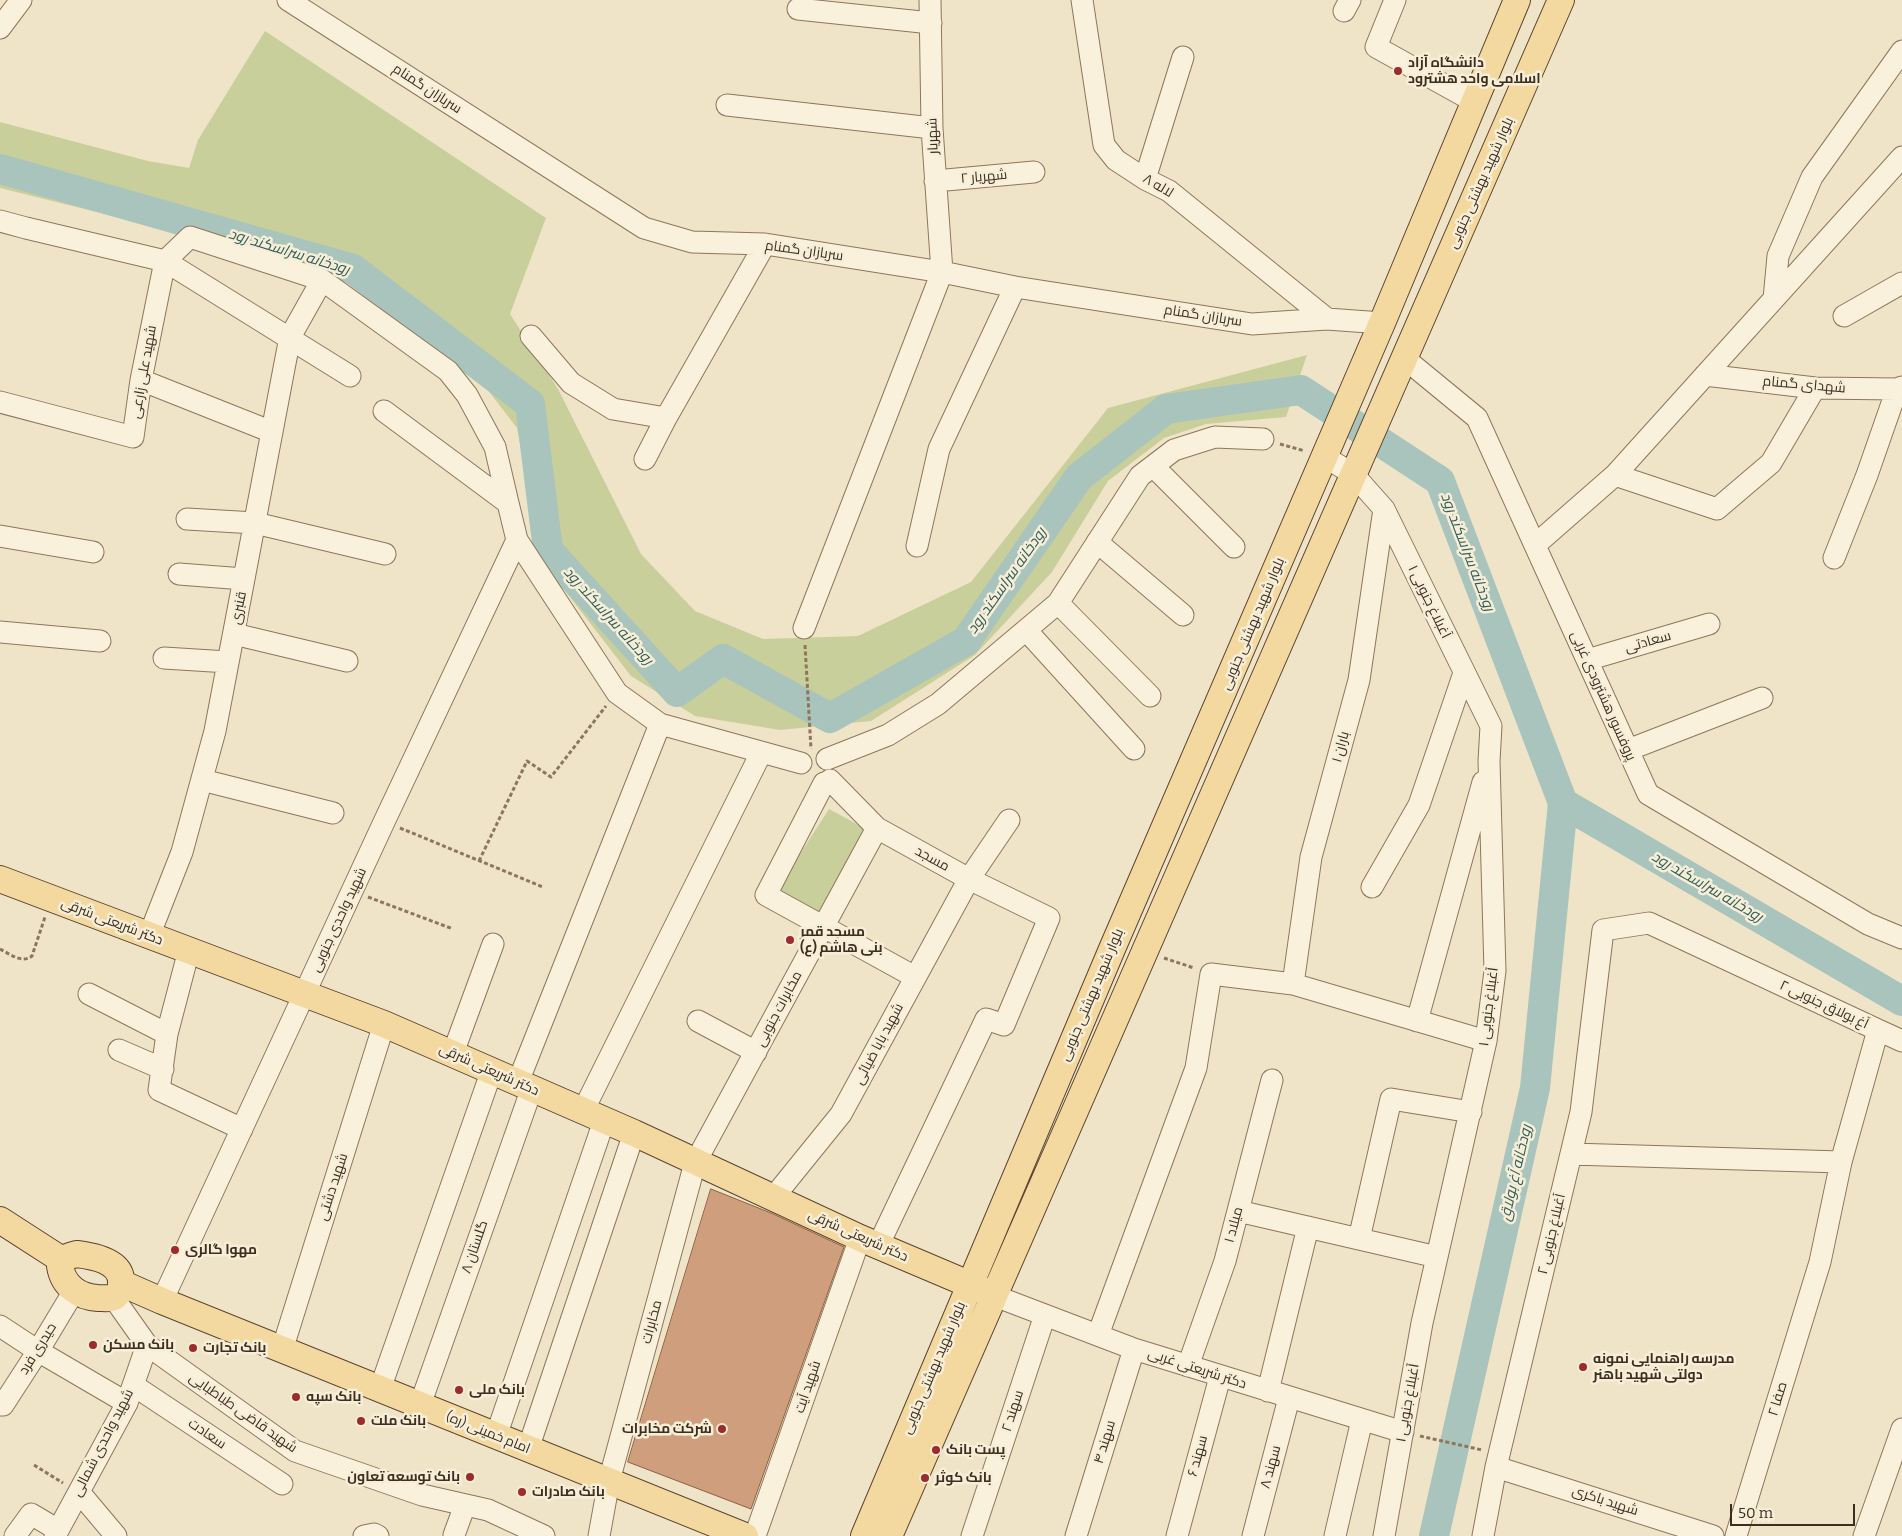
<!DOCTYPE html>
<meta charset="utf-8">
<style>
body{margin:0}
#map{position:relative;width:1902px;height:1536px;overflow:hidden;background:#f0e4c8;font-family:Bitter,serif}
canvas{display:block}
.scale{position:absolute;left:1730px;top:1504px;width:125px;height:22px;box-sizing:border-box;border:2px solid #3d2e20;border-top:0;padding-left:6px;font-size:15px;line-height:18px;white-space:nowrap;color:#3d2e20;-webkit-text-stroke:4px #f7eed8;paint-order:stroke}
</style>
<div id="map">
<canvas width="1902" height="1536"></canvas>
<div class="scale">50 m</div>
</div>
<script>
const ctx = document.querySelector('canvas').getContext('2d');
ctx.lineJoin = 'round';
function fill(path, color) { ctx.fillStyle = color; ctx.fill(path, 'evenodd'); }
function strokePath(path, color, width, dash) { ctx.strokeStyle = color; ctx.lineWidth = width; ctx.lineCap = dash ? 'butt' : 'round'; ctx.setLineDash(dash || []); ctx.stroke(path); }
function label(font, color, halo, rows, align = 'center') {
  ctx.font = font + ' Bitter,Cairo,serif'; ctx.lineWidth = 5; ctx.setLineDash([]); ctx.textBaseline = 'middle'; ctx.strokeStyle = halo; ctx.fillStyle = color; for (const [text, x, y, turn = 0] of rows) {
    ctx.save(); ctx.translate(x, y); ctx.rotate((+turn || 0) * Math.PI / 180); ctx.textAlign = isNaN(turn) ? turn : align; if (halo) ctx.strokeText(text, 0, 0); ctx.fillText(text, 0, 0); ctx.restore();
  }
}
const green = new Path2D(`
 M265,31L546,218L510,314L558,389L641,554L695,611L763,639L858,636L971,582L1108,408L1307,355L1286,417L1206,424L1164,438L1108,481L1052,572L975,655L871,721L780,730L695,716L631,676L542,561L517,428L477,376L346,274L0,188V122L148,161L189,168L198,140Z
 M829,809L870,831L819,921L774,894Z`);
const river = new Path2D(`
 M0,169L353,269L530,404L548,550L677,692L723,659L830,718L966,641L1079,477L1166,409L1301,390L1440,481L1563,803L1902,1001
 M1434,1536L1535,1088L1563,803`);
const building = new Path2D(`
 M711,1189L771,1213L844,1247L751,1509L628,1462Z`);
const path = new Path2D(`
 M1280,444L1305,451
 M805,645L811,749
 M400,828L543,887
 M479,861L527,761L551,777L606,706
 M368,897L453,929
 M0,949C10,954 22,964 32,956L45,917
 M1164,958L1194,968
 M1420,1436L1482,1450
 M34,1465L63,1483`);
const minor = new Path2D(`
 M288,0L644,228L692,242L765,244L942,272L1015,287L1252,324L1327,319L1382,323
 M1082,0L1104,145L1116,160L1145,179L1169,191L1327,319
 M1395,0L1376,47L1475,102
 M798,9L931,23
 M1344,11L1350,0
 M0,28L21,0
 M727,105L932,128
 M1145,179L1183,57
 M935,181L1034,172
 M0,221L26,228L165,261L350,376
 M1774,299L1778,256L1812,177L1902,51
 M1844,316L1902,283
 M531,336L571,383L613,409L666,418
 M1404,358L1477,418L1648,794L1868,924L1902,938
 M1705,375L1815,388L1897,389L1902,387
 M141,380L272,432
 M0,402L133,437L141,380L165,261L190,237L322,280L448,371L467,395L495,447L508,503
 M384,411L508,503L517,540L617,693L660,724L801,763
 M1325,457L1353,474L1384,509L1491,726L1489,761L1495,971L1486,1041L1422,1323L1384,1536
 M645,459L666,418L765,244
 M1153,466L1234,547
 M1615,475L1717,509L1771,463L1815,388
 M187,519L255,523L385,554
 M0,536L93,552
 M1097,542L1183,615
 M1535,545L1615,475L1902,157
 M917,546L939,449L1015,287
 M1834,558L1867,475L1897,389
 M179,574L244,579
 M1058,603L1150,696
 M804,628L942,272L932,128L930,0
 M1026,630L1134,749
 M0,632L100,641
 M234,634L347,661
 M164,658L228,662
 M1587,660L1709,624
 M1628,750L1762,698
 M827,759L888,735L938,704L1058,603L1140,476L1174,450L1215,437L1263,439
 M202,780L333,813
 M830,780L877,828L969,879L1049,918L1004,1025L986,1019L878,1246
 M824,783L766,895L915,977
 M1372,887L1419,805L1464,673
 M149,936L182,852L215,731L290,337L322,280
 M189,950L167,1034L159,1090L242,1129
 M1293,984L1311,857L1359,680L1384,509
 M89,994L167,1034
 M698,1021L756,1052
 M1417,1021L1483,782
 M1878,1030L1902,1041
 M119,1050L163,1069
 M453,1053L493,944
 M518,1082L660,724
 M583,1111L761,753
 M1571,1154L1841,1162
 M773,1198L841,1114L969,879L1009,820
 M1238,1211L1437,1257
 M1359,1239L1391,1099L1471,1112
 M995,1296L1134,1349L1403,1432
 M162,1301L384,822L517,540
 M0,1326L38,1351L127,1403
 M1098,1335L1196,1068L1211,974L1293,984L1486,1041
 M147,1345L295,1451L422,1495L488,1510L544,1536
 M282,1350L384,1024
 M1188,1366L1225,1261L1272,1080
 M133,1385L282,1484
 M380,1389L492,1070
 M1268,1391L1308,1227
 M0,1405H3L38,1351L74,1291
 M420,1405L532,1088
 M496,1436L604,1121
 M528,1449L634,1133
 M1496,1467L1713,1536
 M79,1492L116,1536
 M454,1535L465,1505
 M15,1536L31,1514L58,1530
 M55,1536L127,1403L147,1345L113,1297
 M364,1536L374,1534L378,1536
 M599,1536L609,1481L695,1163L877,828
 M755,1536L860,1238
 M972,1536L1045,1315
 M1076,1536L1134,1349
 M1177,1536L1220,1377
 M1253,1536L1289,1398
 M1335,1536L1362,1420
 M1483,1536L1496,1467L1581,1112L1603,930L1649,923L1878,1030L1841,1162L1820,1262L1736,1536
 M1864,1536L1902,1429`);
const major = new Path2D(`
 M0,879L384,1024L634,1133L860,1238L985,1291
 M0,1220L62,1260
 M77,1254C93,1256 123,1261 121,1284C121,1288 119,1294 114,1297C110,1299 103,1298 98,1298C79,1297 63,1286 60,1266C63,1258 68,1256 77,1254Z
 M121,1283L162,1301L745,1536
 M864,1536L1112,949L1382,323L1517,0
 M889,1536L1561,0`);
const markers = [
 [1398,71,5,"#9e2a2b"],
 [790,940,5,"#9e2a2b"],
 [175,1250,5,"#9e2a2b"],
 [93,1345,5,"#9e2a2b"],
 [193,1348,5,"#9e2a2b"],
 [1583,1367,5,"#9e2a2b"],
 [459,1390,5,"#9e2a2b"],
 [296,1397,5,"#9e2a2b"],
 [361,1421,5,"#9e2a2b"],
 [722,1429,5,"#9e2a2b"],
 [936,1450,5,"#9e2a2b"],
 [470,1477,5,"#9e2a2b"],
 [925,1478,5,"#9e2a2b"],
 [522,1492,5,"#9e2a2b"]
];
const poiNames = [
 ["دانشگاه آزاد",1408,63],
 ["اسلامی واحد هشترود",1408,79],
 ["مسجد قمر",800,932],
 ["بنی هاشم (ع)",800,948],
 ["مهوا گالری",185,1250],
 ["بانک مسکن",103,1345],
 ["بانک تجارت",203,1348],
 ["مدرسه راهنمایی نمونه",1593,1359],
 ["دولتی شهید باهنر",1593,1375],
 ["بانک ملی",469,1390],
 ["بانک سپه",306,1397],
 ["بانک ملت",371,1421],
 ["شرکت مخابرات",712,1429,"right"],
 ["پست بانک",946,1450],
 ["بانک توسعه تعاون",460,1477,"right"],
 ["بانک کوثر",935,1478],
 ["بانک صادرات",532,1492]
];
const streetNames = [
 ["سربازان گمنام",427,89,33],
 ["شهریار",933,136,-92],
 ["شهریار ۲",984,177,-5],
 ["بلوار شهید بهشتی جنوبی",1481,183,-66],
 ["لاله ۸",1158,186,31],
 ["سربازان گمنام",804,251,8],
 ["سربازان گمنام",1203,316,9],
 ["شهيد علی زارعی",144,372,-80],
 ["شهدای گمنام",1804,385,5],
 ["آغبلاغ جنوبی ۱",1429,602,64],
 ["قنبری",239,608,-79],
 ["بلوار شهید بهشتی جنوبی",1253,624,-67],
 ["سعادتی",1648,642,-16],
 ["پروفسور هشترودی غربی",1603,696,66],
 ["باران ۱",1341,747,-75],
 ["مسجد",932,859,29],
 ["شهید واحدی جنوبی",339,920,-65],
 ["دکتر شریعتی شرقی",112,922,21],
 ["بلوار شهید بهشتی جنوبی",1092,995,-67],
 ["آغ بولاق جنوبی ۲",1824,1005,25],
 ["آغبلاغ جنوبی ۱",1489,1007,-83],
 ["مخابرات جنوبی",779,1009,-62],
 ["شهيد بابا ضيائی",879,1044,-62],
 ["دکتر شریعتی شرقی",489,1070,24],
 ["شهید دشتی",333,1187,-72],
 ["میلاد ۱",1234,1225,-75],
 ["آغبلاغ جنوبی ۲",1552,1234,-77],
 ["دکتر شریعتی شرقی",858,1236,24],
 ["گلستان ۸",475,1247,-71],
 ["مخابرات",652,1322,-75],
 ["حیدری فرد",38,1349,-58],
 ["بلوار شهید بهشتی جنوبی",934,1368,-67],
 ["دکتر شریعتی غربی",1197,1369,18],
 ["شهید آیت",808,1387,-71],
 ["صفا ۲",1778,1399,-73],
 ["آغبلاغ جنوبی ۱",1408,1403,-80],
 ["سهند ۲",1013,1411,-72],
 ["شهید قاضی طباطبایی",243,1413,35],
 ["امام خمینی (ره)",488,1433,22],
 ["سعادت",207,1434,34],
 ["سهند ۴",1105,1442,-73],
 ["شهید واحدی شمالی",103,1443,-63],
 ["سهند ۶",1198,1456,-75],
 ["سهند ۸",1271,1467,-75],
 ["شهید باکری",1605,1501,18]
];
const waterNames = [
 ["رودخانه سراسکند رود",289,252,17],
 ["رودخانه سراسکند رود",1467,552,69],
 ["رودخانه سراسکند رود",1007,581,-55],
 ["رودخانه سراسکند رود",608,616,48],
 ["رودخانه سراسکند رود",1707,887,30],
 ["رودخانه آغ بولاق",1516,1173,-77]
];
fill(green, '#c9cf9b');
strokePath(river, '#a9c4bc', 30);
fill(building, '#cf9f7d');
strokePath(building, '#8d5f41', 1);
strokePath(minor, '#8d765c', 23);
strokePath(major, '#5b4430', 28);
strokePath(path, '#8d765c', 3, [4, 2.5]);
strokePath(minor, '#faf1dc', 21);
strokePath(major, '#f3d9a0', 26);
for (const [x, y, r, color] of markers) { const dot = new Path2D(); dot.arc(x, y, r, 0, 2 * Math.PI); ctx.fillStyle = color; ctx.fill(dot); strokePath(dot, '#f7eed8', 2); }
label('bold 14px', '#3d2e20', '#f7eed8', poiNames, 'left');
label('14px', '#3d2e20', '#f7eed8', streetNames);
label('italic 15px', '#2f5d5a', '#f7eed8', waterNames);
</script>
